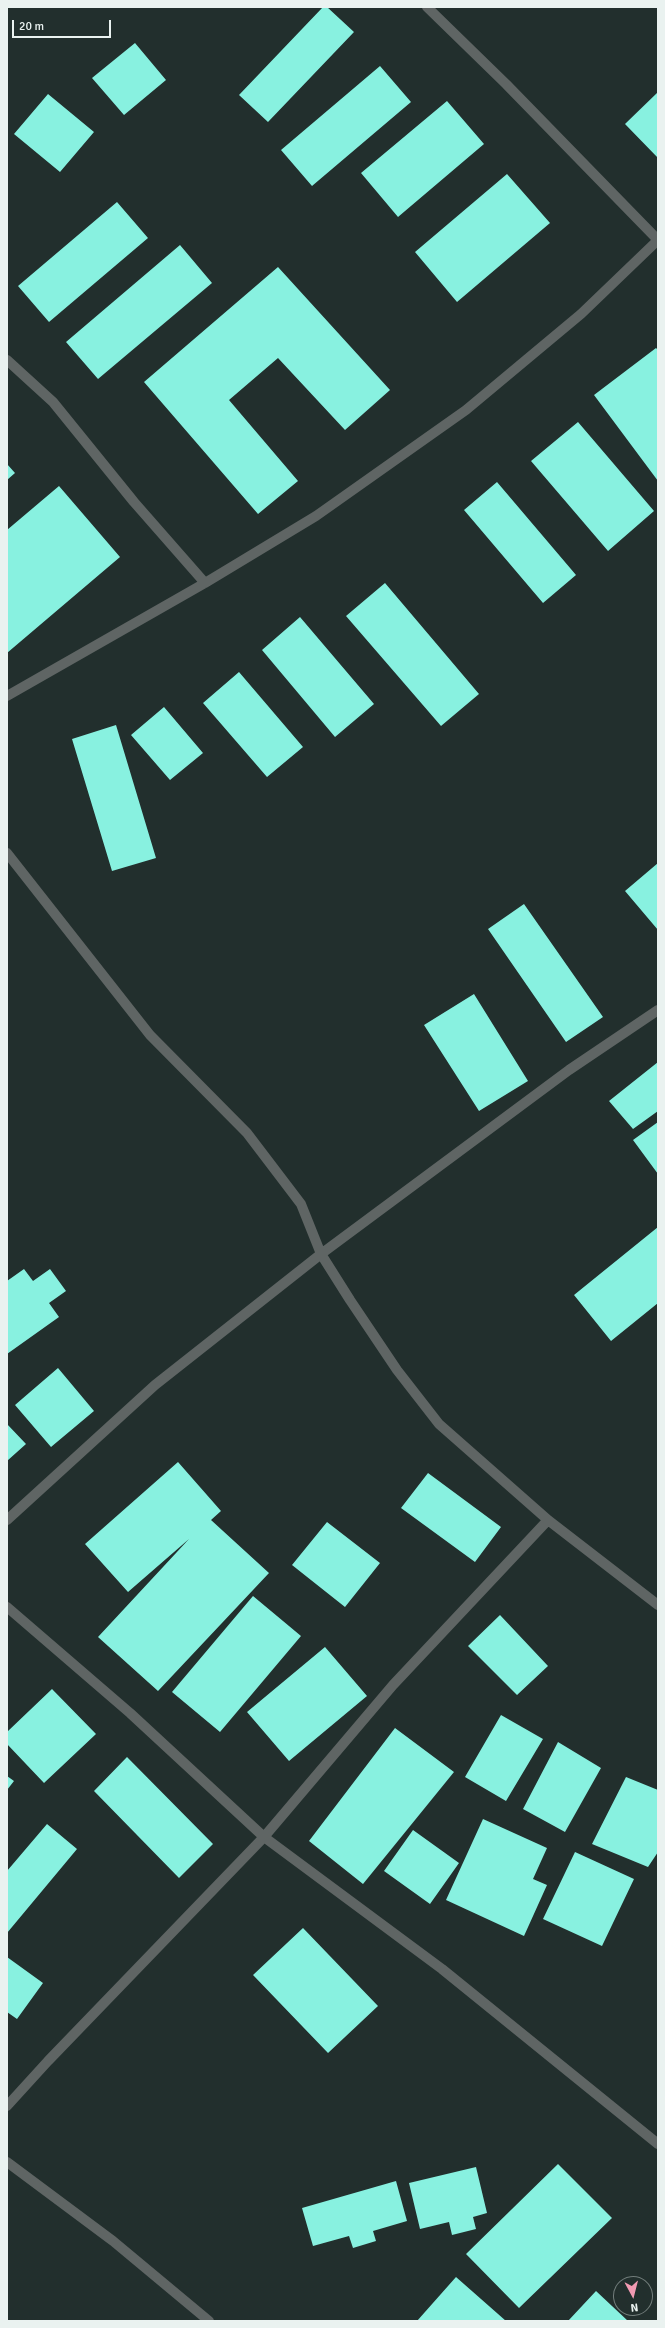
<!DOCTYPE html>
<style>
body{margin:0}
#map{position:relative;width:665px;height:2328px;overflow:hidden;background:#222f2d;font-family:Signika,sans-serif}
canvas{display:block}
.frame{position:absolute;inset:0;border:8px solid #eaf2f0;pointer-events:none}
.north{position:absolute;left:613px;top:2276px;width:40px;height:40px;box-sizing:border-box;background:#222f2d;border:1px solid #727d7b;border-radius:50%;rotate:173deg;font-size:11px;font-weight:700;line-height:16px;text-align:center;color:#eaf2f0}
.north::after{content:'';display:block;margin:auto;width:14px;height:18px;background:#f19ab2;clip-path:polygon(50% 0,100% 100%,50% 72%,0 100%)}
.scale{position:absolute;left:12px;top:20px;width:99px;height:18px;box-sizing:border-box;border:2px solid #eaf2f0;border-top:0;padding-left:5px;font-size:12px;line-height:14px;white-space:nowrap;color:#eaf2f0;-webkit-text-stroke:3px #222f2d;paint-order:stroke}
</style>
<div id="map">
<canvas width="665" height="2328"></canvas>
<div class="frame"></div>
<div class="north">N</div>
<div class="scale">20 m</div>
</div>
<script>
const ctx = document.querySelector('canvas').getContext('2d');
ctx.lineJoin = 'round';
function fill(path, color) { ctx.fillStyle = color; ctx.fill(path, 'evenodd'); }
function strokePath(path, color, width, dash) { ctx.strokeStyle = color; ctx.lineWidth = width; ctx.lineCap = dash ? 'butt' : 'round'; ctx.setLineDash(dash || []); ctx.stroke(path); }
const building = new Path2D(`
 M323,7H327L354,32L268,122L239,95Z
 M135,43L166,80L124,115L92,78Z
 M380,66L411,102L312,186L281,150Z
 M658,92V158L625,124Z
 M48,94L94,132L60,172L14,134Z
 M447,101L484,144L398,217L361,173Z
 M507,174L550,223L457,302L415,252Z
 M117,202L148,238L49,322L18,286Z
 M180,245L212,283L98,379L66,342Z
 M278,267L390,390L345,430L278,358L229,400L298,481L258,514L144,382Z
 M656,348L658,350V481L594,395Z
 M578,422L654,511L608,551L531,461Z
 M7,464L15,473L7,480Z
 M497,482L576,575L543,603L464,510Z
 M59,486L120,557L7,653V530Z
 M385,583L479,694L441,726L346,616Z
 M300,617L374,704L335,737L262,650Z
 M239,672L303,747L267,777L203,703Z
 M164,707L203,753L170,780L131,735Z
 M116,725L156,858L112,871L72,739Z
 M658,863V930L625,891Z
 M524,904L603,1017L566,1042L488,929Z
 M474,994L528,1081L479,1111L424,1025Z
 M658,1062V1111L633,1129L609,1101Z
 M658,1122V1174L633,1140Z
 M658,1227V1303L611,1341L574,1295Z
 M24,1269L33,1281L50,1269L66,1291L49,1303L59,1317L7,1354V1281Z
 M58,1368L94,1411L51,1447L15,1405Z
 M7,1424L26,1444L7,1461Z
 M178,1462L221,1511L211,1520L269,1573L158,1691L98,1637L189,1539L128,1592L85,1544Z
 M428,1473L501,1527L475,1562L401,1508Z
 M327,1522L380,1563L345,1607L292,1565Z
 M253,1596L301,1636L220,1732L172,1692Z
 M500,1615L548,1666L517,1695L468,1646Z
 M325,1647L367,1696L289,1761L247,1712Z
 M52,1689L96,1734L44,1783L7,1744V1732Z
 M501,1715L543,1739L506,1801L465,1777Z
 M395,1728L454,1772L363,1884L309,1841Z
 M558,1742L601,1768L565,1832L523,1809Z
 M127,1757L213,1844L179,1878L94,1791Z
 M7,1776L14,1781L7,1790Z
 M626,1777L658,1790V1852L648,1867L592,1844Z
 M483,1819L547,1848L533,1879L547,1885L524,1936L446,1900Z
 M47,1824L77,1849L7,1933V1871Z
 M413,1830L459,1863L430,1904L384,1871Z
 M575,1852L634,1879L602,1946L543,1919Z
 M303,1928L378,2006L328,2053L253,1975Z
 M7,1957L43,1983L17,2019L7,2012Z
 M558,2164L612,2218L519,2308L466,2254Z
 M476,2167L487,2213L473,2217L476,2229L452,2235L449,2222L420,2229L409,2183Z
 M396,2181L407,2221L373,2231L376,2241L353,2248L349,2236L313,2246L302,2208Z
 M456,2277L506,2321H417Z
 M596,2291L628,2321H568Z`);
const minor = new Path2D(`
 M427,7L506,84L658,240
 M7,360L53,402L134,502L205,583
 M7,696L205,583L316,516L466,410L581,314L658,240
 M7,853L150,1035L247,1133L301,1204L321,1254L350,1300L397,1370L439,1424L548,1520L658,1605
 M7,1520L155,1385L321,1254L569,1070L658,1010
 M7,1607L130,1713L264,1837L442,1969L658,2144
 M7,2106L48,2061L264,1837L393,1685L548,1520
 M7,2162L113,2241L209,2321`);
fill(building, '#88f1e0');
strokePath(minor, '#5f6564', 10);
</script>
